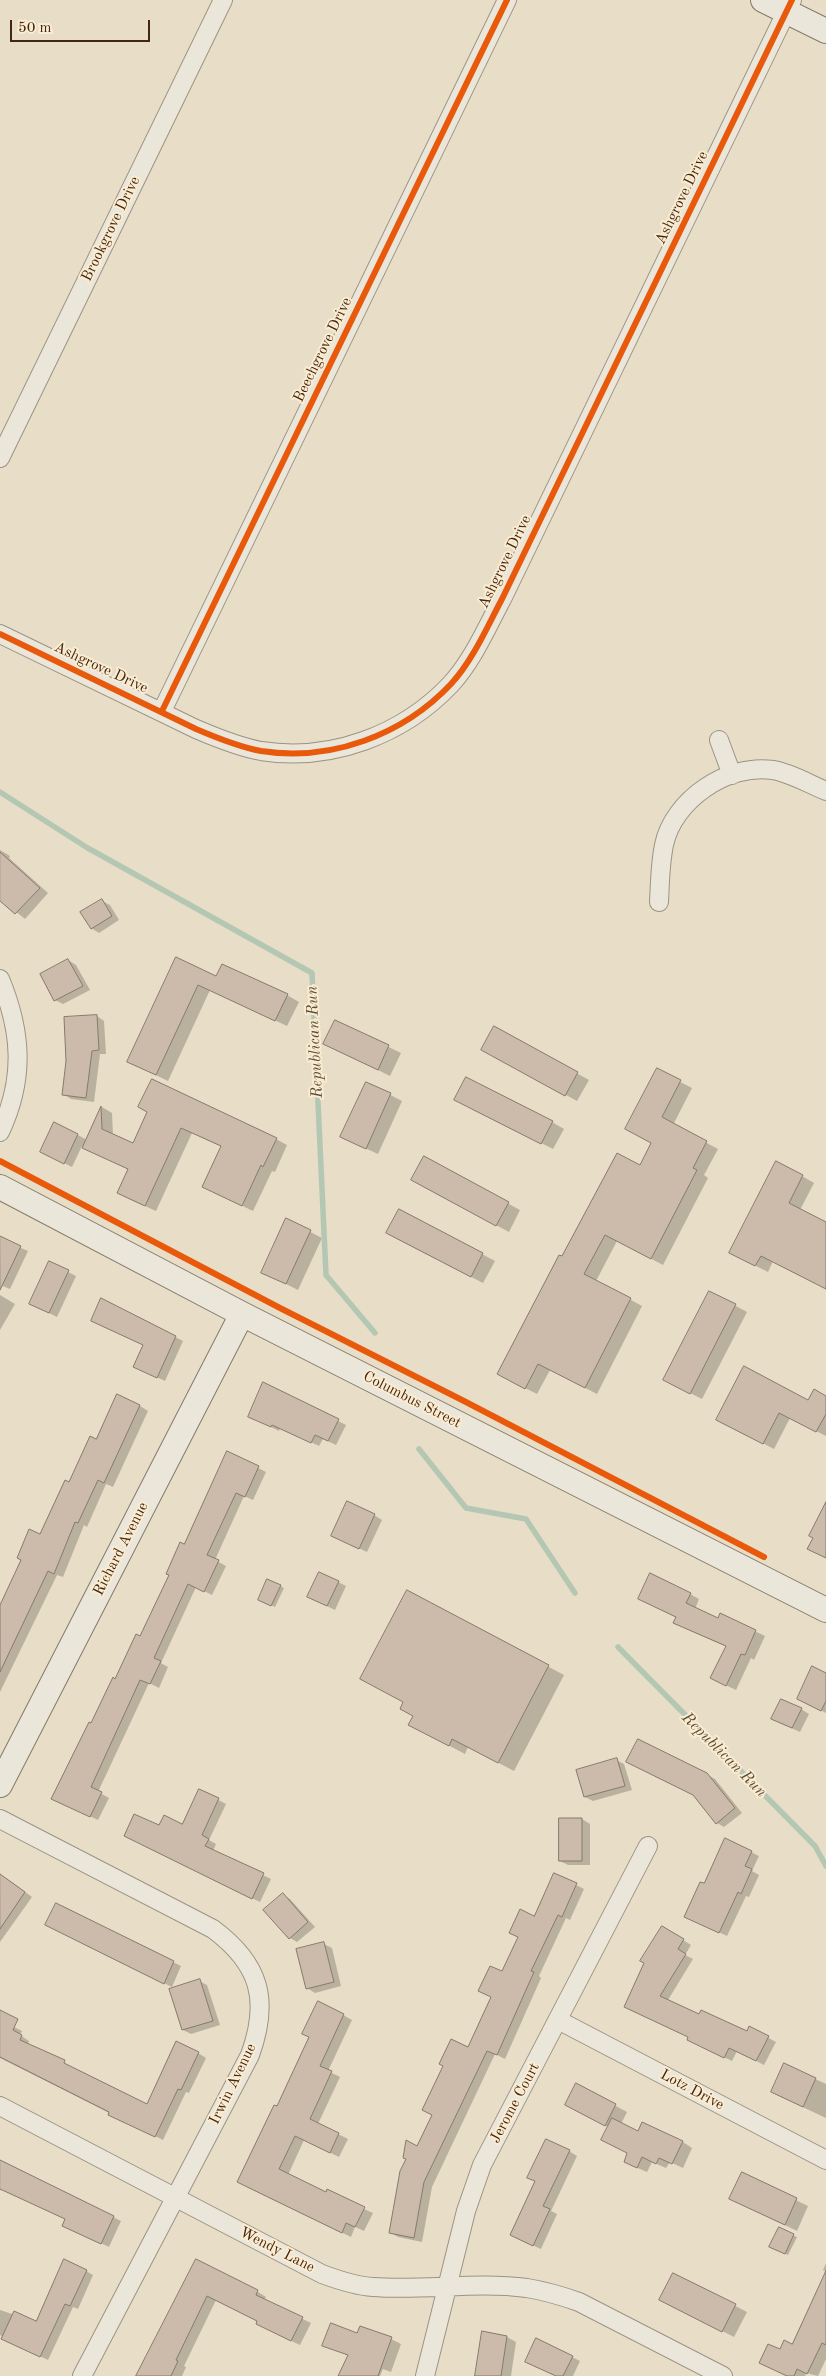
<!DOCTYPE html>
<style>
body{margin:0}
#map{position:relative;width:826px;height:2376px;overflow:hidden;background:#e8ddc6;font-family:"Old Standard TT",serif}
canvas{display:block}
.scale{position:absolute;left:10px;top:20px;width:140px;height:22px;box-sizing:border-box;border:2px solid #442413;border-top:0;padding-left:6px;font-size:15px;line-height:18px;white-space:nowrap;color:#442413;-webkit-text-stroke:4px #faecd0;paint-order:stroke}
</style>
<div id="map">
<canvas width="826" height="2376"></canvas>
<div class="scale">50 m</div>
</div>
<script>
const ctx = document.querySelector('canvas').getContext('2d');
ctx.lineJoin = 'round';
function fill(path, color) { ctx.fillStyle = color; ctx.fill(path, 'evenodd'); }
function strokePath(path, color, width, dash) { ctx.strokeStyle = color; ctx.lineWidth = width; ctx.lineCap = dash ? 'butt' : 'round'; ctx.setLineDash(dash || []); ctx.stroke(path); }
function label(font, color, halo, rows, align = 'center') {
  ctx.font = font + ' "Old Standard TT",serif'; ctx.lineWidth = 4; ctx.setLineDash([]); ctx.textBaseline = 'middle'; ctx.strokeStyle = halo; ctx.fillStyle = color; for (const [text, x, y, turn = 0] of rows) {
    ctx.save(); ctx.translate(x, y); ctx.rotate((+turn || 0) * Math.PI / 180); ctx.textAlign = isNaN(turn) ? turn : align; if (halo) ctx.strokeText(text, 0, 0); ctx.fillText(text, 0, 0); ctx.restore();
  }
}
const shadow = new Path2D(`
 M0,850L10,856L9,858L48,893L25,919L0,899Z
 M102,901L110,905L119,920L99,933L91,928Z
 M177,959L217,977L287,995L299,1002L287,1026L210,990L168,1081L141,1068Z
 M68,960L76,965L90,990L63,1004L55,1000Z
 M97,1016L104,1021L106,1054H100L94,1102L71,1099L63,1094Z
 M335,1021L401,1053L390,1076L325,1044Z
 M495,1028L589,1080L577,1101L495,1056Z
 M657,1070L692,1088L673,1125L718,1149L704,1175L708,1178L663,1265L617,1241L596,1281L642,1306L597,1394L550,1370L537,1394L511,1381L563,1258L640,1166L653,1142Z
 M367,1083L402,1101L378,1154L354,1143Z
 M468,1106L552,1122L564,1129L553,1149Z
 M102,1107L112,1113L113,1135L133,1144L148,1112L276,1139L287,1145L275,1172L272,1171L253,1211L203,1187L222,1147L192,1133L156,1211L129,1199V1170L82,1146L72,1167L49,1156L78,1135L87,1140Z
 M425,1158L520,1210L509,1232L424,1187Z
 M802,1176L814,1183L800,1210L826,1223V1288L773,1261L768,1272L742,1259Z
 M399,1210L495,1261L483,1283L399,1240Z
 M287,1220L322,1238L298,1290L262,1272Z
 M0,1239L28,1251L10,1289L0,1285Z
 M50,1263L76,1276L57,1317L39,1308Z
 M710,1292L747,1312L702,1399L676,1386Z
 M0,1295L15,1304L0,1330Z
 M102,1300L183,1341L165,1381L142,1370L144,1345Z
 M826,1397V1436L790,1418L774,1449L729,1426Z
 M140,1406L148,1411L113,1487L106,1484L87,1527L84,1525L63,1577L57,1575L0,1692V1608L69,1483L97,1441Z
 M257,1420L338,1421L346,1425L336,1445L323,1439L319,1446L280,1428L279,1431Z
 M228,1453L266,1472L253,1500L244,1496L215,1560L226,1566L212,1595L196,1587L161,1663L168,1667L159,1688L149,1683L98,1792L109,1798L98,1820L60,1802L92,1725L141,1638Z
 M374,1515L382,1520L367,1552L341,1540Z
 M268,1580L284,1588L275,1607L262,1601Z
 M338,1582L346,1586L335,1610L308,1597Z
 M408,1592L564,1675L514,1771L468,1747L465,1754L425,1733L405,1703Z
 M690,1594L699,1599L695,1609L718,1620L721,1615L765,1636L754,1660L751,1658L736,1690L721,1683L727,1647L684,1628L675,1623L677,1618L649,1604Z
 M826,1674V1713L806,1703Z
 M801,1709L809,1714L800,1732L780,1723Z
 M616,1760L624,1764L632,1790L593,1801L585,1797Z
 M706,1774L715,1779L742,1813L724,1827L717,1823Z
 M199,1790L226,1804L209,1840L216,1844L213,1851L271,1879L260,1902L133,1840L159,1827L183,1825Z
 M582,1819L590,1824V1865H568L560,1861Z
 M751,1852L759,1856L752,1871L759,1875L749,1897L746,1896L727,1936L693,1920L704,1885Z
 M555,1874L584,1889L570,1920L566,1918L539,1976L541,1978L505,2059L495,2054L432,2187L422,2242L398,2237L391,2233L418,2147L468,2049L519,1938L510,1933L535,1917Z
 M13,1883L32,1897L0,1942V1887Z
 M283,1895L290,1899L315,1927L297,1942L290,1938Z
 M56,1904L181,1966L172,1987L55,1929Z
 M662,1927L691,1945L685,1955L693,1959L668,2000L700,2015L748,2033L750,2028L776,2042L764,2065L737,2051L732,2061L696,2044L695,2038L632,2009Z
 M324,1944L332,1948L341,1986L315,1993L307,1988Z
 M199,1981L207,1985L220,2025L191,2034L183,2030Z
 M343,2015L352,2020L328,2071L340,2077L318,2124L348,2139L339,2157L304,2140L288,2175L373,2213L364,2231L355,2227L351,2237L247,2187L278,2108Z
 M0,2020L22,2031L20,2035L29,2041L28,2045L147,2106L198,2053L206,2058L189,2093L186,2092L163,2140L0,2058Z
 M785,2065L826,2084V2118L781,2097Z
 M577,2085L627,2112L621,2124L639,2133L683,2142L692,2148L683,2168L670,2162L666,2168L652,2162L647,2172L635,2167L629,2153L608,2127L578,2112Z
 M569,2151L577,2156L551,2211L557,2214L541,2249L519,2239Z
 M0,2160L121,2221L109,2247L71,2229L66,2219L1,2189L0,2191Z
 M742,2174L808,2206L797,2231L731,2199Z
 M779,2229L797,2237L788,2255L774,2249Z
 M196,2261L258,2292L266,2297L264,2300L311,2323L300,2345L266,2329L259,2321L216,2300L184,2366L186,2367L182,2376H137Z
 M826,2263V2272L823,2270Z
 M86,2271L93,2275L78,2309L73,2307L48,2360L10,2342L0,2335V2310L36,2322Z
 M674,2274L747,2312L734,2337L673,2306Z
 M826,2274V2359L818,2376L806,2373L805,2376H788L781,2351L793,2345Z
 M358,2334L391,2339L401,2344L391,2372L383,2369L380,2376H340L349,2356L324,2345Z
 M507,2337L516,2342L511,2376H479Z
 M572,2357L580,2361L573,2376H557Z`);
const stream = new Path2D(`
 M0,792L86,847L312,973L326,1275L375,1333
 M419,1449L466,1508L526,1519L575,1593
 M618,1647L815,1846L826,1866`);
const building = new Path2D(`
 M0,852L40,888L15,914L0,901Z
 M102,899L112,916L91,929L80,912Z
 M176,957L216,976L222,964L288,994L275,1021L198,985L156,1075L127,1062Z
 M68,959L83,986L54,1001L40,974Z
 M97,1015L99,1050L92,1051L86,1098L62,1095L66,1061L64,1017Z
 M335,1020L389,1045L378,1070L323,1044Z
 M494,1026L578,1072L565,1096L481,1050Z
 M657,1068L681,1080L662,1117L707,1141L693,1168L697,1170L651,1259L605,1235L584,1274L631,1298L585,1388L538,1364L525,1389L497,1374L559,1255L562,1256L617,1153L640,1165L651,1143L625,1129Z
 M466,1077L553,1121L541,1144L454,1100Z
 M152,1079L277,1138L263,1167L261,1165L242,1206L202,1187L221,1146L181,1128L145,1206L117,1193L128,1169L82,1148L101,1106L102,1129L133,1143L147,1112L138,1107Z
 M366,1082L391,1093L366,1149L340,1137Z
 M54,1122L78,1134L64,1164L40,1152Z
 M424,1156L509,1202L496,1226L411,1180Z
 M776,1161L803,1175L789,1203L826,1222V1289L761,1256L755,1266L729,1253Z
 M399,1209L483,1253L471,1277L386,1233Z
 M286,1218L311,1230L286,1284L261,1273Z
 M0,1236L21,1246L0,1290Z
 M49,1261L69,1270L49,1313L29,1304Z
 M709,1291L736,1304L690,1394L663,1380Z
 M101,1298L176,1336L157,1378L133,1367L143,1345L91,1321Z
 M744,1366L808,1400L814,1389L826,1396V1414L816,1432L779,1413L763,1444L716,1420Z
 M263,1382L339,1419L328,1441L315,1435L311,1443L272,1425L271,1427L248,1417Z
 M117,1394L140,1405L104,1483L98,1480L78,1523L75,1522L54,1574L48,1571L0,1672V1605L21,1560L17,1558L29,1529L40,1534L65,1480L69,1482L90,1436L96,1439Z
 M227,1451L259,1466L245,1497L236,1493L207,1555L219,1560L204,1592L188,1584L154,1658L161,1661L150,1684L140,1680L91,1787L102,1792L90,1817L51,1799L89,1722L91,1723L113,1677L115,1679L136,1634L140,1636L169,1575L166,1574L180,1542L184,1544Z
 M347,1501L375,1514L359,1549L331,1536Z
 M826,1502V1558L807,1549L813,1538L809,1536Z
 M319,1572L339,1581L327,1606L307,1597Z
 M650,1573L691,1593L686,1603L718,1618L720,1613L756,1630L745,1655L741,1654L726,1686L710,1678L726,1646L673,1623L676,1617L638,1599Z
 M267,1579L281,1585L271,1606L258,1600Z
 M407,1590L549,1665L498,1763L452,1739L449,1746L408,1725L413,1716L400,1709L403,1702L360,1679Z
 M812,1666L826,1673V1701L821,1711L797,1699Z
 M781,1699L802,1708L792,1728L771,1719Z
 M638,1739L707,1773L735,1808L716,1824L693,1795L626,1762Z
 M617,1758L625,1786L584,1797L576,1770Z
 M199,1789L219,1798L202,1835L209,1839L205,1846L264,1873L252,1899L124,1836L134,1814L159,1825L164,1815L182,1824Z
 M559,1818H582V1861H559Z
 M725,1838L752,1851L745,1866L752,1869L741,1894L738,1892L719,1933L684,1917L700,1882L704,1883Z
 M554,1873L577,1883L562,1917L558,1915L531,1971L534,1972L497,2055L487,2051L424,2182L414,2238L389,2233L400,2171L406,2159L403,2158L406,2140L417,2146L432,2115L422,2110L443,2066L439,2064L451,2039L468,2047L491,1997L478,1991L490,1966L502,1971L518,1937L509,1933L520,1909L534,1916Z
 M0,1874L25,1892L0,1929Z
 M283,1893L308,1922L289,1939L263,1910Z
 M56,1903L174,1961L164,1984L45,1925Z
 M662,1926L684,1939L678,1949L686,1954L660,1996L699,2014L701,2010L747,2031L749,2026L769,2036L756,2061L729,2048L724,2058L687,2040L688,2037L624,2007L644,1963L640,1961Z
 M324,1942L334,1982L306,1989L296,1949Z
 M200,1979L213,2021L182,2030L169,1989Z
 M318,2001L344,2014L320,2066L332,2071L310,2119L339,2133L330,2153L295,2136L279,2169L326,2192L327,2189L365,2207L355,2227L346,2223L342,2233L237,2182L274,2105L277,2106L309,2037L302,2034Z
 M0,2010L18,2019L13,2030L22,2035L20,2040L65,2060L64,2063L147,2104L176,2041L199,2052L181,2090L178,2089L155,2137L108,2115L109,2112L0,2057Z
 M784,2063L816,2078L803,2107L771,2092Z
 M576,2083L616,2104L605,2126L565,2105Z
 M612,2118L638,2131L642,2122L683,2141L672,2164L659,2158L656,2164L642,2157L637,2168L624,2162L627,2153L601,2140Z
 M546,2139L570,2150L543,2206L550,2209L533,2246L510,2235L535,2181L527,2178Z
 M0,2160L114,2216L101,2244L62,2226L65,2219L0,2189Z
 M742,2172L797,2198L785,2225L729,2199Z
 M779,2227L794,2234L785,2254L769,2247Z
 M64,2259L87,2270L70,2306L65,2304L40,2357L1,2339L14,2311L36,2321Z
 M196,2259L258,2290L256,2295L303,2317L291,2341L256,2324L257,2321L207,2296L176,2360L178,2361L171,2376H136Z
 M826,2271V2345L822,2343L807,2374L797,2369L794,2376H787L759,2363L768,2344L780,2349L784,2340L792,2344Z
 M673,2273L736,2304L722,2332L659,2300Z
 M331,2323L357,2333L360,2326L392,2337L378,2376H338L348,2355L322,2346Z
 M482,2331L507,2336L501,2376H475Z
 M536,2338L573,2356L563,2376H556L525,2362Z`);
const street = new Path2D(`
 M0,458L223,0
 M0,634L196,729C217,738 239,747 261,751C331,762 403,735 451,684C473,660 487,627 502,599L792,0
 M162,711L507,0
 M719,740L732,775
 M659,902C660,884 660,864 664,845C673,800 728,763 773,770C791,773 809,784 826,791
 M0,979C22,1032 25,1079 0,1132
 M0,1819L213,1929C260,1964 270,2000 250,2055L82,2376
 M558,2020L826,2160
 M0,2106L322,2274C338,2280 356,2286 373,2287C424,2291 476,2281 527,2288C545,2291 562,2296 579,2302L723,2376
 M425,2376L466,2211L482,2165L648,1846`);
const secondary = new Path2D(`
 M763,0L826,31
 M0,1187L242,1314L826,1610
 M0,1785L242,1314`);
const cycleway = new Path2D(`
 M0,634L196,729C217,738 239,747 261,751C331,762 403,735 451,684C473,660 487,627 502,599L792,0
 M162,711L507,0
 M0,1161L280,1308L464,1401L764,1557`);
const streetNames = [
 ["Ashgrove Drive",682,198,-64],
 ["Brookgrove Drive",111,229,-64],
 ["Beechgrove Drive",323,350,-64],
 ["Ashgrove Drive",505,562,-64],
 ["Ashgrove Drive",101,668,25],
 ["Columbus Street",412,1400,27],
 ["Richard Avenue",121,1549,-63],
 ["Irwin Avenue",233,2084,-64],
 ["Lotz Drive",692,2090,28],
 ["Jerome Court",515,2103,-62],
 ["Wendy Lane",277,2250,27]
];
const waterNames = [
 ["Republican Run",315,1042,-93],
 ["Republican Run",724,1755,45]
];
fill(shadow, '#0003');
strokePath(stream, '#b4c7b3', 5.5);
fill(building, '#cba');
strokePath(building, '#857a6c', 1);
strokePath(street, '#9d9383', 20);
strokePath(secondary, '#857a6c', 26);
strokePath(street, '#ebe6da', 18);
strokePath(secondary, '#ebe6da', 24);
strokePath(cycleway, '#e8590c', 6);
label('15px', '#442413', '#faecd0', streetNames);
label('italic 16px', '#5a4a39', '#faecd0', waterNames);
</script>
